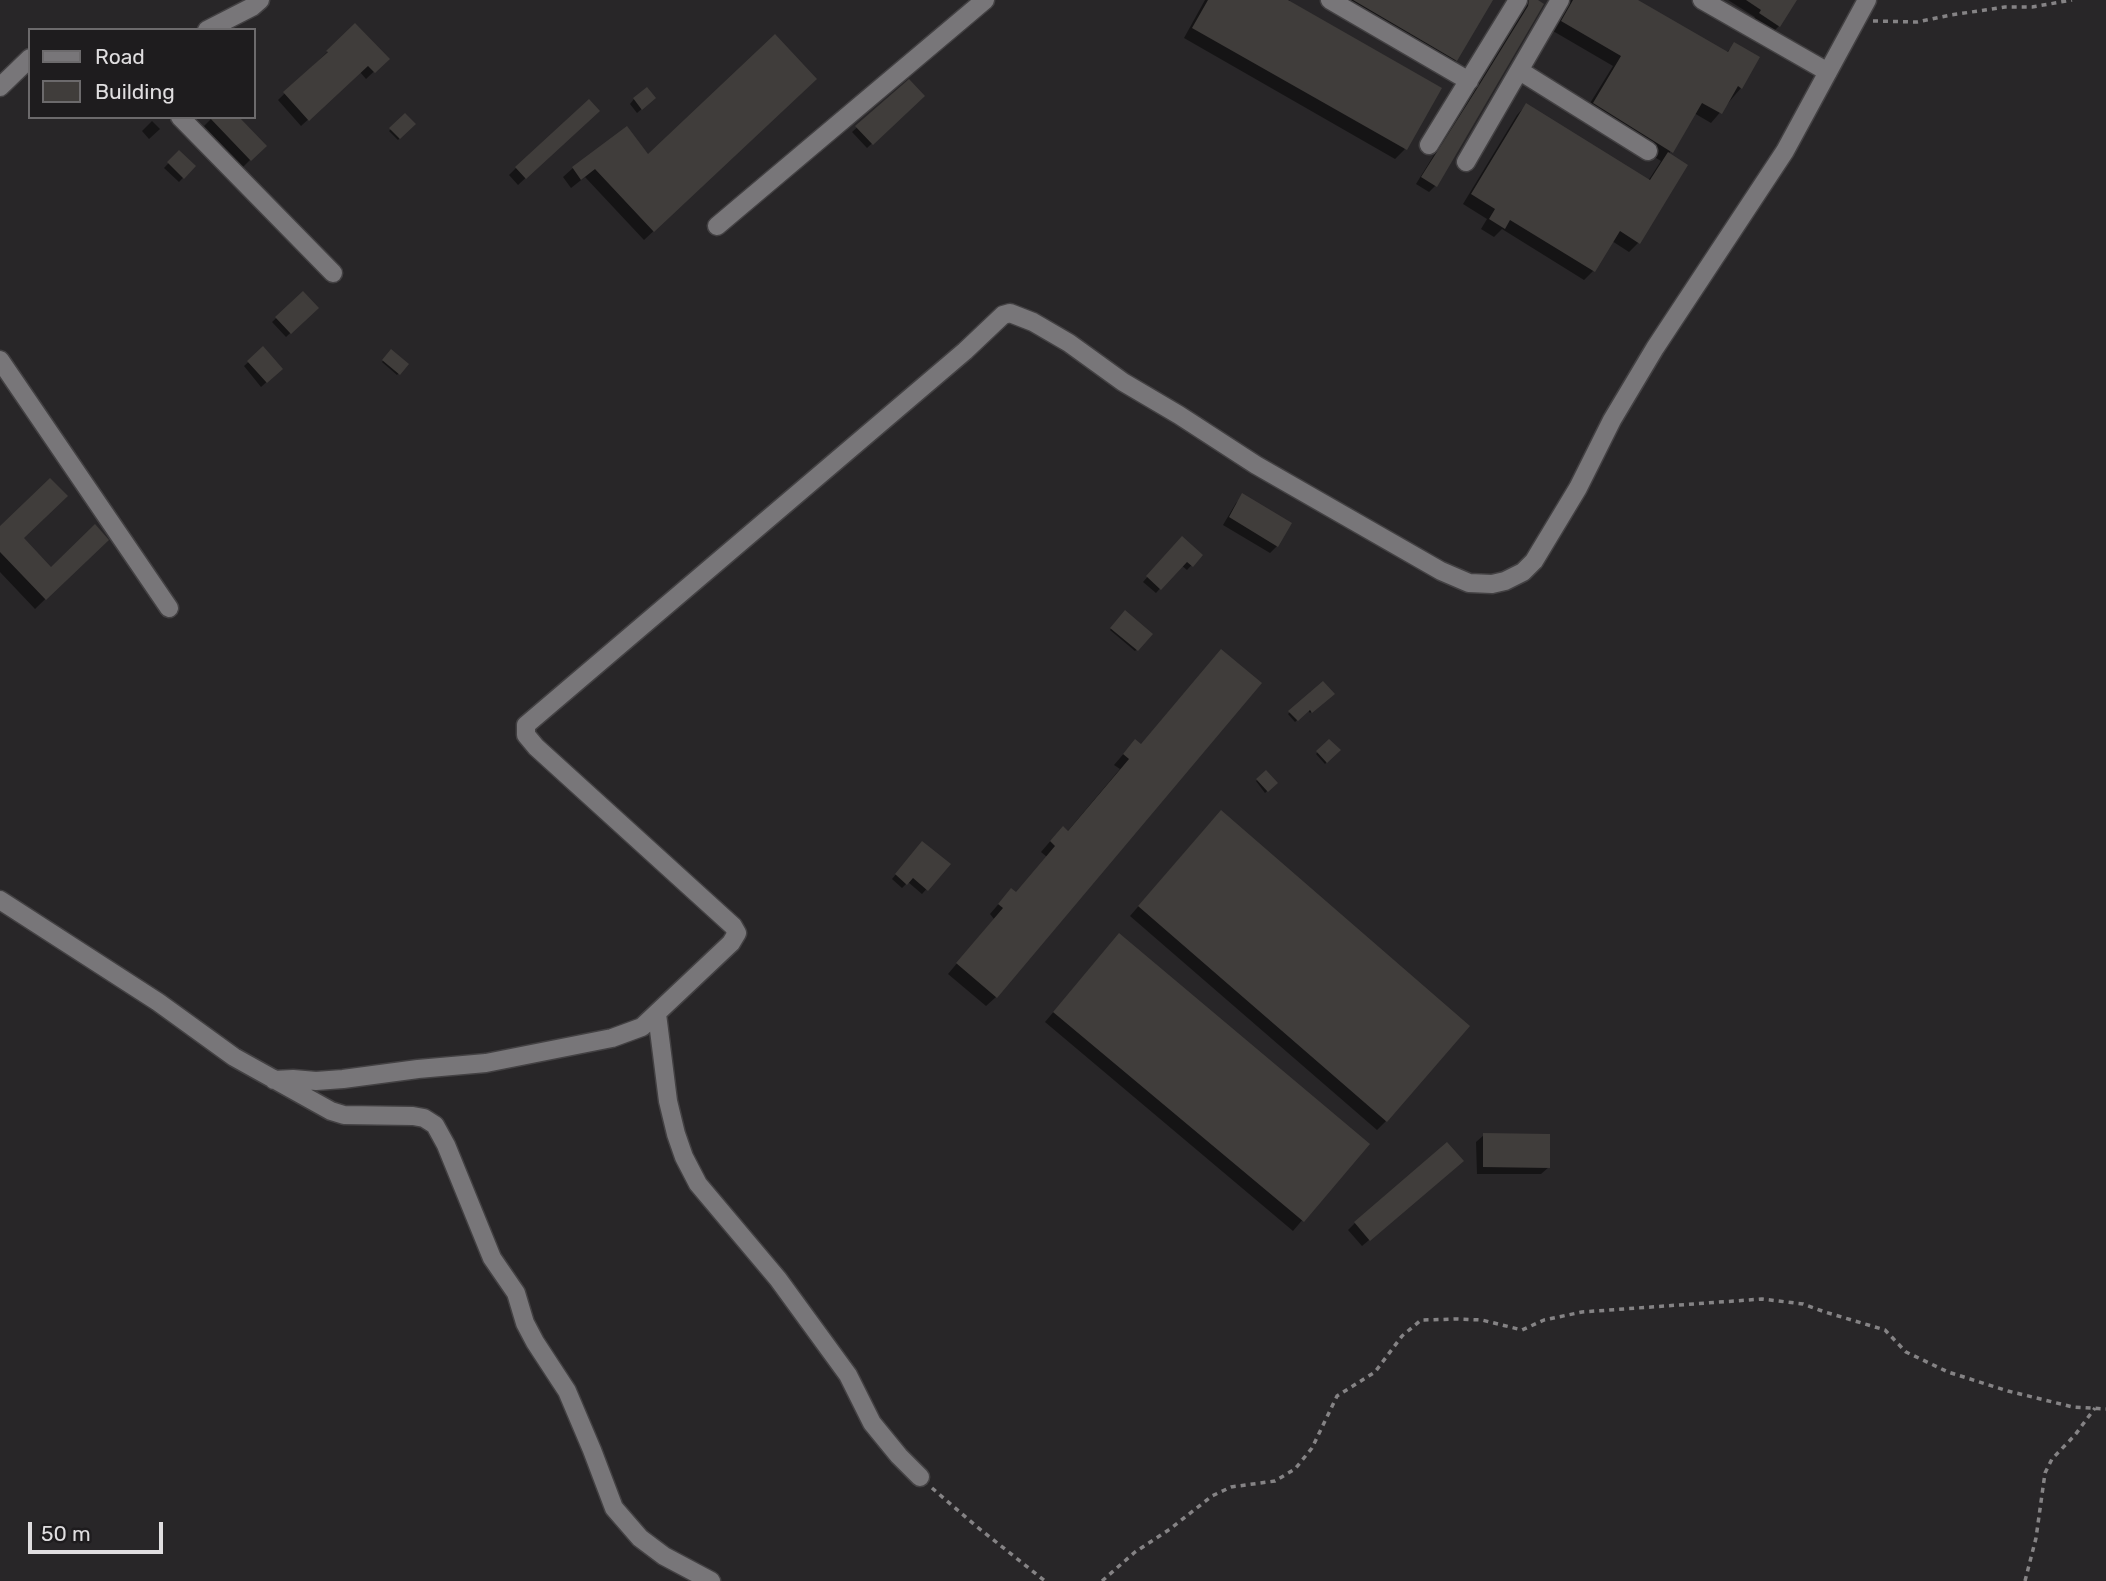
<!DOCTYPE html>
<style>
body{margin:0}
#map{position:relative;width:2106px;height:1581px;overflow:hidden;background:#282628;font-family:Rubik,sans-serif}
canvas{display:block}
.legend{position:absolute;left:28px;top:28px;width:228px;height:91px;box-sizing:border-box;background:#1e1c1e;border:2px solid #6c6a6c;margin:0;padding:9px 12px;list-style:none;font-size:21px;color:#e0dee0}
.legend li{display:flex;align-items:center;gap:14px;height:35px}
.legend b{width:35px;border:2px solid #6c6a6c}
.scale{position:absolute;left:28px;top:1522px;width:135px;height:32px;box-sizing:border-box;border:4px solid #e0dee0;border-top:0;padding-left:9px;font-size:21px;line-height:24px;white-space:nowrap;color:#e0dee0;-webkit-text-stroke:5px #1e1c1e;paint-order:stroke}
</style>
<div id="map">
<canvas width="2106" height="1581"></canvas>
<ul class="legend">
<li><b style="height:9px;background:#787679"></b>Road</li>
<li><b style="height:19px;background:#403d3b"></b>Building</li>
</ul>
<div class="scale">50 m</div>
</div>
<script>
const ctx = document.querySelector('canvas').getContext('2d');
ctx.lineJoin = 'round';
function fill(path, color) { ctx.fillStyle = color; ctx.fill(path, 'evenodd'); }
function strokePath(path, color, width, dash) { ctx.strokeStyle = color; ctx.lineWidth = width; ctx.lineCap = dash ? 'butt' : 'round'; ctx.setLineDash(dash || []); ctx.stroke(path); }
const shadow = new Path2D(`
 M1205,0H1290L1288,2L1405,149L1395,159L1184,38Z
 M1327,0H1490L1456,60L1446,70Z
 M1527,0H1533L1436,185L1429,192L1416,184L1521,14L1522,4Z
 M1570,0H1635L1726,53L1735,44L1741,88L1711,123L1694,113L1668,155L1638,243L1629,252L1612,241L1593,271L1584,280L1502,229L1494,237L1481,229L1487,219L1463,204L1517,115L1526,105L1648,181L1661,161L1584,113L1613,66L1553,31Z
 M1728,0H1793L1779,26L1772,33L1753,21L1755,17Z
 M355,25L387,59L366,79L360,72L301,126L278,100Z
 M909,81L923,96L867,148L852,132Z
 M806,88L644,240L585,177L571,188L563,177L573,168L647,157Z
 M634,99L650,102L637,113L630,104Z
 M405,116L413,124L398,140L389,131Z
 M213,117L264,146L243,167L204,126Z
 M590,118L518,185L509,175L516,168Z
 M152,121L160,129L149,139L142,131Z
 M179,152L194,166L179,182L164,168Z
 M303,293L317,308L286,337L272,322Z
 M263,349L281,369L261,387L244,366Z
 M391,351L407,364L397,375L382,362Z
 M1243,496L1277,546L1270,553L1223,525L1236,503Z
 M0,529L22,539L51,569L106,540L35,609L0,572Z
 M1182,538L1201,555L1187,570L1181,565L1156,593L1143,582Z
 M1125,613L1151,635L1135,651L1110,630Z
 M1323,683L1333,694L1310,713L1308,710L1295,722L1288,714Z
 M1329,741L1338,750L1325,764L1316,754Z
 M1140,746L996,997L986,1006L948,974L994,919L990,914L1002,900L1015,894L1047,857L1041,852L1053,838L1067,832L1120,769L1114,765L1126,751Z
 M1266,772L1276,783L1265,793L1256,781Z
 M1211,822L1386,1121L1377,1130L1130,916Z
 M918,848L949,864L922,894L908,882L902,888L892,879Z
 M1110,945L1367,1144L1293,1231L1045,1022Z
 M1484,1135L1549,1167L1541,1174H1477L1476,1142Z
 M1454,1168L1362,1246L1348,1230L1355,1223Z`);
const building = new Path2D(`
 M1208,0H1288L1442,88L1407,150L1192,28Z
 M1353,0H1493L1457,61Z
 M1529,0H1538L1544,4L1437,187L1421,177L1478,87L1528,6Z
 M1573,0H1638L1728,52L1734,42L1760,57L1742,89L1738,86L1722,114L1702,103L1673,153L1593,103L1621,56L1561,21Z
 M1746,0H1797L1780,27L1759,13L1761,10Z
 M355,23L390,59L375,73L368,66L309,121L283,92L328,52L326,51Z
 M775,34L817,79L654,232L595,169L581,180L572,167L627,126L648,154Z
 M909,79L925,96L873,145L855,126Z
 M647,87L656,98L642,110L633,98Z
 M589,99L600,111L526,179L515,167Z
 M1526,103L1650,180L1668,152L1688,165L1640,244L1620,231L1595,272L1510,220L1505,229L1489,219L1495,209L1471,194Z
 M405,113L416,124L400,139L389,128Z
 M209,117H239L267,146L251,161Z
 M179,150L196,166L184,179L167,162Z
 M303,291L319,308L291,334L275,317Z
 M263,346L283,369L267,383L247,361Z
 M391,349L409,364L400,375L382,360Z
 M50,478L68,496L24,538L51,567L95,524L109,540L46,600L0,552V526Z
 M1242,493L1292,523L1278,547L1229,517Z
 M1182,536L1203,555L1193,567L1187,562L1161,590L1146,576Z
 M1125,610L1153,634L1138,651L1110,628Z
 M1221,649L1262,683L997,998L956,963L1003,908L998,904L1011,888L1016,892L1055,846L1050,841L1063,826L1068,831L1129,759L1123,754L1135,739L1141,744Z
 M1323,681L1335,694L1312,713L1310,710L1298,721L1288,711Z
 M1329,739L1341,750L1327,763L1316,751Z
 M1266,770L1278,783L1268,792L1256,779Z
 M1221,810L1470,1026L1387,1122L1138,906Z
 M922,841L951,864L928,891L913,878L907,885L895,874Z
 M1119,933L1370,1144L1304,1222L1053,1012Z
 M1483,1133L1550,1134V1168L1483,1167Z
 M1447,1142L1464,1161L1370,1241L1354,1222Z`);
const path = new Path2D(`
 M1873,21L1917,22L1951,15L2005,7H2032L2072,0
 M932,1488L976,1526L1045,1581
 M1102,1581L1135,1552L1170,1529L1212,1496L1231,1487L1275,1481L1295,1469L1312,1448L1337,1396L1375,1372L1402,1336L1421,1320L1458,1319L1482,1320L1522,1330L1544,1320L1582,1312L1762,1299L1803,1304L1825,1312L1885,1330L1906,1352L1948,1372L2008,1391L2073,1407L2106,1409
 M2025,1581L2036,1538L2045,1473L2052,1459L2075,1435L2095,1408`);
const minor = new Path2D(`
 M1330,0L1469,81
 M1702,0L1828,72
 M207,30L252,7L260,0
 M1520,71L1648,151
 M0,87L30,58
 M180,117L333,273
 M1429,145L1518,0
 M1466,162L1560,0
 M717,226L985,0
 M0,360L169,608
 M0,900L158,1002L234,1057L331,1111L344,1115L413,1116L424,1118L435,1125L446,1145L492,1258L516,1293L525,1323L535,1342L567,1391L592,1450L614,1508L640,1538L664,1556L711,1581
 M657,1014L668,1101L676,1134L684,1157L698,1184L778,1279L848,1375L872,1423L899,1456L920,1477
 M274,1080L293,1079L316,1081L343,1079L418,1069L486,1063L612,1038L642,1027L731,943L737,933L733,926L536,747L526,735V725L965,351L1003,315L1010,313L1033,322L1069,343L1123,382L1179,415L1256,465L1441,571L1469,583L1492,584L1505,581L1523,572L1534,561L1578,488L1612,420L1655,348L1785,151L1867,0`);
fill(shadow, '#0007');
fill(building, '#403d3b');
strokePath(minor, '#434143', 21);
strokePath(path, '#858385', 3.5, [5, 5]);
strokePath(minor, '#787679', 18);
</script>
